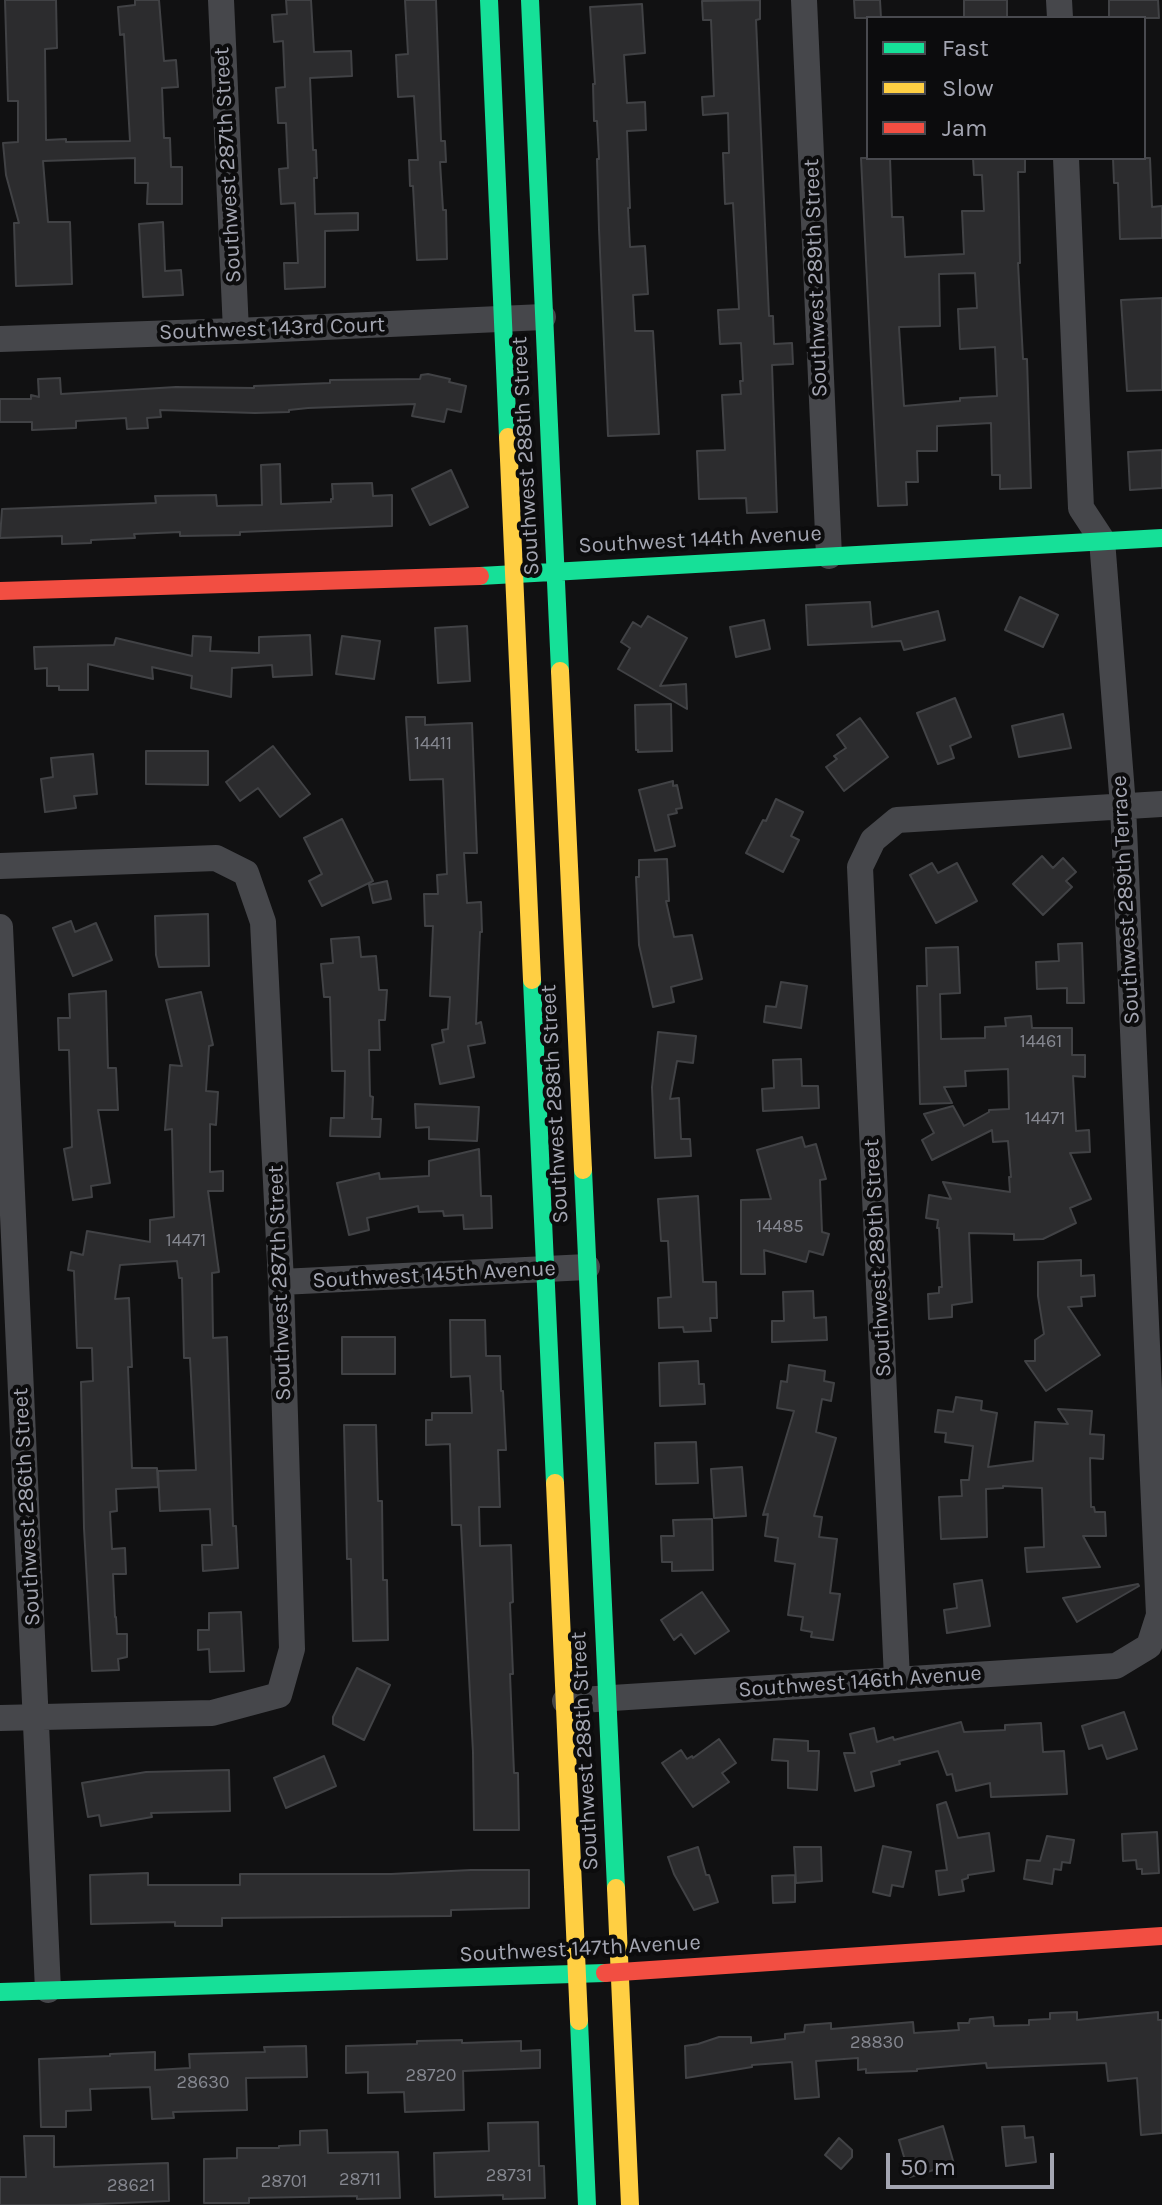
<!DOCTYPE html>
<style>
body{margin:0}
#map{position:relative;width:1162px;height:2205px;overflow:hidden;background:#111112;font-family:Karla,sans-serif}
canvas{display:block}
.legend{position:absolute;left:866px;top:16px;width:280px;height:144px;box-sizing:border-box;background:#0c0c0d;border:2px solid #494a4f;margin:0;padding:10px 14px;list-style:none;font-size:24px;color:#a4a6b2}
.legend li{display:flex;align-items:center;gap:16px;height:40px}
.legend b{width:40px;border:2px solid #494a4f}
.scale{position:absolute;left:886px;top:2153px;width:168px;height:36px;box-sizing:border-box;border:4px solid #a4a6b2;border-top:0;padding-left:10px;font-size:24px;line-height:28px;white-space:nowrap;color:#a4a6b2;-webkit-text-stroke:6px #0c0c0d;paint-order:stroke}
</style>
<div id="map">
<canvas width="1162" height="2205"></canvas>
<ul class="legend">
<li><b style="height:10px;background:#16e098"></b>Fast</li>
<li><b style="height:10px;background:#ffcf43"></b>Slow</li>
<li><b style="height:10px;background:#f24e42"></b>Jam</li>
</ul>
<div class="scale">50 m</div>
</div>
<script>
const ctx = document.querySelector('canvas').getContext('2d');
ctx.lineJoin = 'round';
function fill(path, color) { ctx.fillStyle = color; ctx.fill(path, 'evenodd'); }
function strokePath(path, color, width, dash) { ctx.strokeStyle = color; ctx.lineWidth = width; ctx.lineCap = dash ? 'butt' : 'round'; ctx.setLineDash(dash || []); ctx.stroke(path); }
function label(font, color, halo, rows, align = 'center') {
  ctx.font = font + ' Karla,sans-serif'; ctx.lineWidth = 8; ctx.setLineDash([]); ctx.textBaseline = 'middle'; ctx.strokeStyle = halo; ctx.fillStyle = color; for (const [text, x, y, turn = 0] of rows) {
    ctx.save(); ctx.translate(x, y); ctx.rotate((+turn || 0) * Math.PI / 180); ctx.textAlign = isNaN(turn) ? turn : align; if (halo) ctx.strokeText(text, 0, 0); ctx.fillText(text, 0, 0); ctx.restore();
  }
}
const building = new Path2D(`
 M5,0H56L57,48L45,49L46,140L66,139V142L130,141L124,34L120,35L118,7L135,5V0H159L164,61L176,60L178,87L162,88L164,138H170L171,167H182V204H147L148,183H135V158L43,161L48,222H70L72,284L16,286L14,223H19L6,175L3,143L18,142V101H8Z
 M286,0H311L314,52L351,51L352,76L310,78L313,150H316L317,178H314L315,214L358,213V230L325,231V287L285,289L284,263H298L295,203L281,204L279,169L288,168L286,123H278L276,88L285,87L283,41L274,42L272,15L287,14Z
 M405,0H436L441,141H445L446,162H440L443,210H446L447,259L417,260L413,186H410L409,160H418L414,96L398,97L396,55L408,54Z
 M760,0V19L756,20L769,316H773L774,344L792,343L793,364L772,365L777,512L747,513L746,498L699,499L697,451L725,450L722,395L741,394L740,381H743L741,343L720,344L718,310L739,309L733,203L725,204L723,153H729L728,113L703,115L702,97L714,96L711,20H703L702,1Z
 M854,0H880L881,18H855Z
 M964,0H1007V18H964Z
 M1109,0H1158L1159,18H1109Z
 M642,4L645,53L624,55L627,103L645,102L646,130L627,131L630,208H628L630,247L645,246L648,294L633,295L635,331H653L659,434L608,436L599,229L597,159H599L597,121H594L593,84H595L590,7Z
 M861,158H890L892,217H903L905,257L964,254L962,211H984L982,175H974L973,158H1025V172H1018L1020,263H1018L1023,359H1027L1031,488L1000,489V475H992L991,423L937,426V451H917L918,482H906L907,505L878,506ZM975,273L977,308L958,309L960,349L995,347L997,396L960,398V401L904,406L899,327L940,326L939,274Z
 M1113,158H1150L1152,207L1162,206V238L1120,239L1118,183H1114Z
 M163,222L165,271L181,270L183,295L143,297L139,224Z
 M1162,298V390L1127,391L1121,300Z
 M428,374L450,379L449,382L466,386L461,412L447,409L444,422L412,416L415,404L308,408L289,410V412L255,413L160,410L161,417L147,418L148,428L127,429L126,418L76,421V428L32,430V422H0V399H31V395L39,397L38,379L60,378L61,394L176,387L254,388V386L330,383V380L420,379L421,375Z
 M1162,450V488L1130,490L1128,452Z
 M280,464L281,504L331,502V499H333L332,484L372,483L373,496L392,495V526L240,532V535L180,536V532L134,534L135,538L91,540V543L62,544V536L0,538L2,509L156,503L155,496L216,495L217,506L262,505L261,465Z
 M451,470L468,507L430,525L412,489Z
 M1020,597L1058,615L1043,647L1005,630Z
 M870,602L872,627L938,611L945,640L904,650L901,641L808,645L806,605Z
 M648,616L687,638L660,686L686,684L687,709L618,669L630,648L621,642L633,622L641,627Z
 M764,620L770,649L736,657L730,627Z
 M467,626L470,681L438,683L435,628Z
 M310,635L312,675L273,677L272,665L232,668L231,697L191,688L192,676L152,667L153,679L88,664V690H59V686H47V668L35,669L34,647L114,645L116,638L192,656L193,636L211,637L210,651L259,653V637Z
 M342,636L380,641L374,679L336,674Z
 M955,698L971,737L950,746L954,758L938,764L917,713Z
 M671,704L672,751L638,752V750H636L635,705Z
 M1063,714L1071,748L1019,757L1012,726Z
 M406,717H425V725L472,723L477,853H464L467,903L481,902L482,932H480L476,1024L481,1022L485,1043L468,1046L474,1077L440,1084L432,1045L444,1042L442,1030L448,1029L450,997L430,996L433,926H425L424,894H438L437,875L447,874L443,779L410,780Z
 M860,718L888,757L844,791L826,767L837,759L834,756L846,748L837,735Z
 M273,746L310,794L280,817L258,788L240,801L226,782Z
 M146,751H208V785L146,784Z
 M93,754L97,794L74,796L76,808L45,812L41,779L53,777L51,758Z
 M673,781V786L677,785L682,808L676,809L677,813L668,815L675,846L655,851L639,790Z
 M776,799L803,812L791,836L799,840L783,872L746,853L763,820L766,821Z
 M342,819L373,881L322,906L309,881L322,874L304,838Z
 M1042,856L1053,868L1063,858L1076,872L1066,881L1072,887L1043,915L1013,884Z
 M667,859L669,901H666L674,937L692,935L702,979L671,987L674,1002L653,1007L639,945L636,877H639V860Z
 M932,863L938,873L957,863L977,901L936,923L910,875Z
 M387,881L391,899L373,903L369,885Z
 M208,914L209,966L159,967L156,955L155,916Z
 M71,921L75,932L96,923L112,960L73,976L53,928Z
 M359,937L361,957L376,956L379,990H387L385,1020H379L380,1050H369L370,1096L373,1097L372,1119H381L380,1137L330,1136L331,1118H344L345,1071H332L330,997H324L321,964L333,963L331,939Z
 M1082,943L1084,1003H1067V988L1037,989L1036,962L1059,961L1058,944Z
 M958,947L960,993L940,994L941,1039L985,1038V1027L1006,1026L1005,1018L1031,1016L1032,1028H1072V1055H1085V1077L1073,1076L1076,1131L1089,1130L1090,1152L1070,1153L1091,1199L1070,1208L1076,1223L1043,1239L1014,1240V1234L969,1233L972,1302L952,1305V1317L929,1319L928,1294L939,1293V1287H942L939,1228H937L938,1220L926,1218L929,1195L951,1199L943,1182L1010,1192L1009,1177H1011L1008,1141L993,1142L992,1130L932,1160L922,1140L934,1133L924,1114L953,1106L964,1126L989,1112V1110L1009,1109L1008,1069L965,1071L966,1086L944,1087L952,1103L920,1104L917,986H927L926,948Z
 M781,982L807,986L801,1028L764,1022L766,1006L776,1007Z
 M106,991L108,1068H116L118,1110H98L110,1183L91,1186L92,1197L73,1200L64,1149L72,1147L69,1050H59L58,1018H70L69,994Z
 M201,992L213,1045L209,1046L206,1091L218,1092L216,1125L210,1124V1172L223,1171V1191H208L219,1272L212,1273L213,1338L227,1337L233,1526H236L238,1568L203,1571L202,1545H212L210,1509L160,1511L158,1471L196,1470L190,1358H184L182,1278H179L177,1261L120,1265L115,1299L129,1298L132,1367H128L132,1468H157L158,1487L116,1489L117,1511L110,1512L112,1549L125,1548L126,1574H113L115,1617H116L117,1634H127V1657L118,1659L119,1670L92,1671L84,1528L81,1382L93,1381L92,1348H77L74,1271L68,1270L71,1252L83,1255L87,1231L150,1242V1220L174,1217L172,1129L165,1130L170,1065L182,1066L166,1000Z
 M658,1032L696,1036L693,1063L677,1061L670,1099L679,1098L681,1139H690L691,1156L655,1158L652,1087Z
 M801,1059L802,1086H818L819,1108L763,1111L762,1089L774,1088L773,1060Z
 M415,1104L479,1107L477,1141L429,1139V1127L416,1128Z
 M802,1137L805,1147L816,1144L826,1179L820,1180L822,1232L829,1234L823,1255L809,1251L806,1262L764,1250L765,1274H741V1200L771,1199L757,1150Z
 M479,1149L481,1196H491L492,1228L464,1229L463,1215L444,1216L443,1211L419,1212L418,1206L367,1218L369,1230L349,1235L337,1183L379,1173L380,1179L429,1176V1161Z
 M698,1196L703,1282H716L717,1318H710L711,1331L684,1332L683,1327L659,1328L658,1298L671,1297L668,1241H661L658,1199Z
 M1081,1260V1276L1094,1275L1095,1296L1081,1297L1082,1306L1068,1307L1100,1355L1046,1391L1025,1361H1035V1340L1044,1334L1038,1296V1262Z
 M813,1291L814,1318L826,1317L827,1340L772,1342V1321H784L783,1292Z
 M450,1320H485L486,1356H500L501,1391H503L506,1450H498L500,1507H479L480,1546L511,1545L513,1602L510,1603L513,1674H510L514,1773H518L519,1830H474L473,1752L461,1525H452L450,1444L426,1445V1420H432V1413H472L470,1376L451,1377Z
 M342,1337H395V1374H342Z
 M698,1361L699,1384H704L705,1404L660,1406L659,1363Z
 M789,1365L825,1371L824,1381L834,1383L831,1401L822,1399L816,1432L836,1438L814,1516L822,1517L819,1537L837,1539L830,1593L840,1594L833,1640L811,1637L812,1632L801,1630L803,1617L788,1615L795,1564L775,1561L778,1538L765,1536L768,1514L763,1515L794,1411L777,1408L781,1381L787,1382Z
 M956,1397L982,1401L981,1410L997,1413L988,1467L1033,1461L1035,1422L1068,1424L1058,1409L1092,1411L1090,1434L1104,1435L1103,1459L1090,1458L1091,1507H1094L1095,1512H1105L1106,1536H1083L1100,1567L1027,1572L1025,1548L1044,1547L1042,1488L1003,1486V1488L986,1489L987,1537L941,1539L939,1497L962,1496L961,1480H969L973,1446L945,1442L946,1433L935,1432L938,1410L953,1412Z
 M344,1425H376L378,1501H382L383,1580H387L388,1640L353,1641L351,1559H347Z
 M696,1442L698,1483L656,1484L655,1443Z
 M742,1467L746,1516L714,1518L711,1469Z
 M712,1519L713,1570L672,1571V1562H662L661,1536H674L673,1520Z
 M982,1580L990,1626L947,1633L944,1610L957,1608L954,1584Z
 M1138,1584L1139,1586L1077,1622L1063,1598Z
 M702,1592L729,1631L695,1654L681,1634L674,1640L661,1620Z
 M241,1612L244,1671L210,1672L209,1649L198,1650V1630H209V1613Z
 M357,1668L390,1685L364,1740L333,1724V1717Z
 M1124,1712L1137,1749L1107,1759L1102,1745L1089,1749L1082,1726Z
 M961,1722L964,1732L1005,1730V1725L1041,1723L1043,1752L1064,1751L1067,1794L991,1797L990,1783L956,1791L952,1774L947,1775L938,1751L899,1761L900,1764L871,1772L874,1786L855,1791L844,1753H855L850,1734L874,1728L877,1742L893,1737L894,1740Z
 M719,1739L736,1763L722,1773L729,1782L693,1807L662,1763L681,1750L687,1759L692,1756L693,1758Z
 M774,1739L808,1741V1751H819L817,1790L788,1788V1761L772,1760Z
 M324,1756L336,1786L286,1808L274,1778Z
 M229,1770L230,1811L151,1813L152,1817L101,1826L99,1815L88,1817L82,1783L146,1772Z
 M946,1802L958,1838L989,1833L994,1871L968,1875V1878L962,1880L964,1891L939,1895L936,1871L947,1870L937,1805Z
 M1157,1832L1159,1873L1142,1874V1869H1137L1136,1860L1123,1861L1122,1834Z
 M1047,1836L1074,1840L1070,1863L1062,1862L1061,1870L1054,1869L1052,1884L1024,1879L1027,1860L1040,1861Z
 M883,1846L911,1852L903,1887L892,1885L890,1896L873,1892Z
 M698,1847L706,1875H709L718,1902L694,1910L674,1874L668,1857Z
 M794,1847H821L822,1881L796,1883Z
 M471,1870H529V1908L451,1910V1916L222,1918V1926H175V1922L91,1924L90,1875L148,1873V1885H240V1874H391Z
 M795,1875V1902L773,1903L772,1876Z
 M1077,2012V2020L1158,2012V2020H1162V2133L1141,2135L1137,2078L1108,2081L1106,2063L987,2068L986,2063L917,2069V2071L866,2073V2069L858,2070V2058L816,2061L819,2097L795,2099L792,2062L752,2065V2067L686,2078L685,2046L698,2044L719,2037H751V2043L785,2039V2034L804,2032L805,2025L831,2023V2029L913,2022L914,2033L959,2030L958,2023H969L970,2019L993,2017L994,2026L1029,2025V2020L1050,2019V2013Z
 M462,2040V2043L521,2041V2051L540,2050V2068L463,2071L464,2110L405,2112L404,2092L368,2093V2072L346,2073V2046L417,2044V2041Z
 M306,2046L307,2077L246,2078L247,2110L173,2112L174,2118L152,2119L150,2087L90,2089L91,2110L66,2111V2127H41L39,2059L110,2056V2054L155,2052V2070L190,2068L189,2054L265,2052L264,2047Z
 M538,2122L539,2166H544L545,2198L503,2199V2195L435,2197L434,2153L489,2151L488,2123Z
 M943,2126L954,2164L910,2177L899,2140Z
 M1024,2126L1025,2138L1033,2137L1036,2162L1006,2166L1002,2127Z
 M327,2130L328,2153L398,2152L400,2198L357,2199V2196L249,2198V2203H204V2159L237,2158V2148H279V2146L300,2145V2131Z
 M24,2136H54V2167L168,2163L169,2201L75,2205H0V2177H26Z
 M839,2138L852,2150V2157L841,2169L825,2155Z`);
const street = new Path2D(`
 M221,0L236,331
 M804,0L829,556
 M1059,0L1060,18
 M0,339L236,331L543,317
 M0,866L216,858L246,873L263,922L281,1282L292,1649L279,1695L212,1713L0,1718
 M0,927L48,1990
 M281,1282L587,1267
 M897,1679L860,867L873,840L897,820L1162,804
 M565,1701L1116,1666L1149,1646L1159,1615L1123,806L1102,540L1081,508L1066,158`);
const fast = new Path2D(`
 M489,0L508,437
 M530,0L560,671
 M480,576L1162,538
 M532,980L555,1483
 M583,1170L616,1888
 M0,1992L605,1973
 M579,2021L587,2205`);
const slow = new Path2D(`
 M508,437L532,980
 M560,671L583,1170
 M555,1483L579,2021
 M616,1888L630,2205`);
const jam = new Path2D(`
 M0,591L480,576
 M605,1973L1162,1936`);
const numberNames = [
 ["14411",433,744],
 ["14461",1041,1042],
 ["14471",1045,1119],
 ["14485",780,1227],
 ["14471",186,1241],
 ["28830",877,2043],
 ["28720",431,2076],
 ["28630",203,2083],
 ["28731",509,2176],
 ["28711",360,2180],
 ["28701",284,2182],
 ["28621",131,2186]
];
const streetNames = [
 ["Southwest 287th Street",228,165,-93],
 ["Southwest 289th Street",816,278,-92],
 ["Southwest 143rd Court",272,329,-2],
 ["Southwest 288th Street",526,456,-93],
 ["Southwest 144th Avenue",700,540,-3],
 ["Southwest 289th Terrace",1126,900,-93],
 ["Southwest 288th Street",555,1104,-93],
 ["Southwest 289th Street",878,1258,-93],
 ["Southwest 145th Avenue",434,1275,-3],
 ["Southwest 287th Street",280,1283,-92],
 ["Southwest 286th Street",27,1507,-93],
 ["Southwest 146th Avenue",860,1682,-4],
 ["Southwest 288th Street",585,1751,-93],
 ["Southwest 147th Avenue",580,1949,-3]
];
fill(building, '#2c2c2e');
strokePath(building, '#414245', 2);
strokePath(street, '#46474b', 26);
strokePath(fast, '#16e098', 18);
strokePath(slow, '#ffcf43', 18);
strokePath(jam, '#f24e42', 18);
label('18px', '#868891', null, numberNames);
label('22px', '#a4a6b2', '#0c0c0d', streetNames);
</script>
